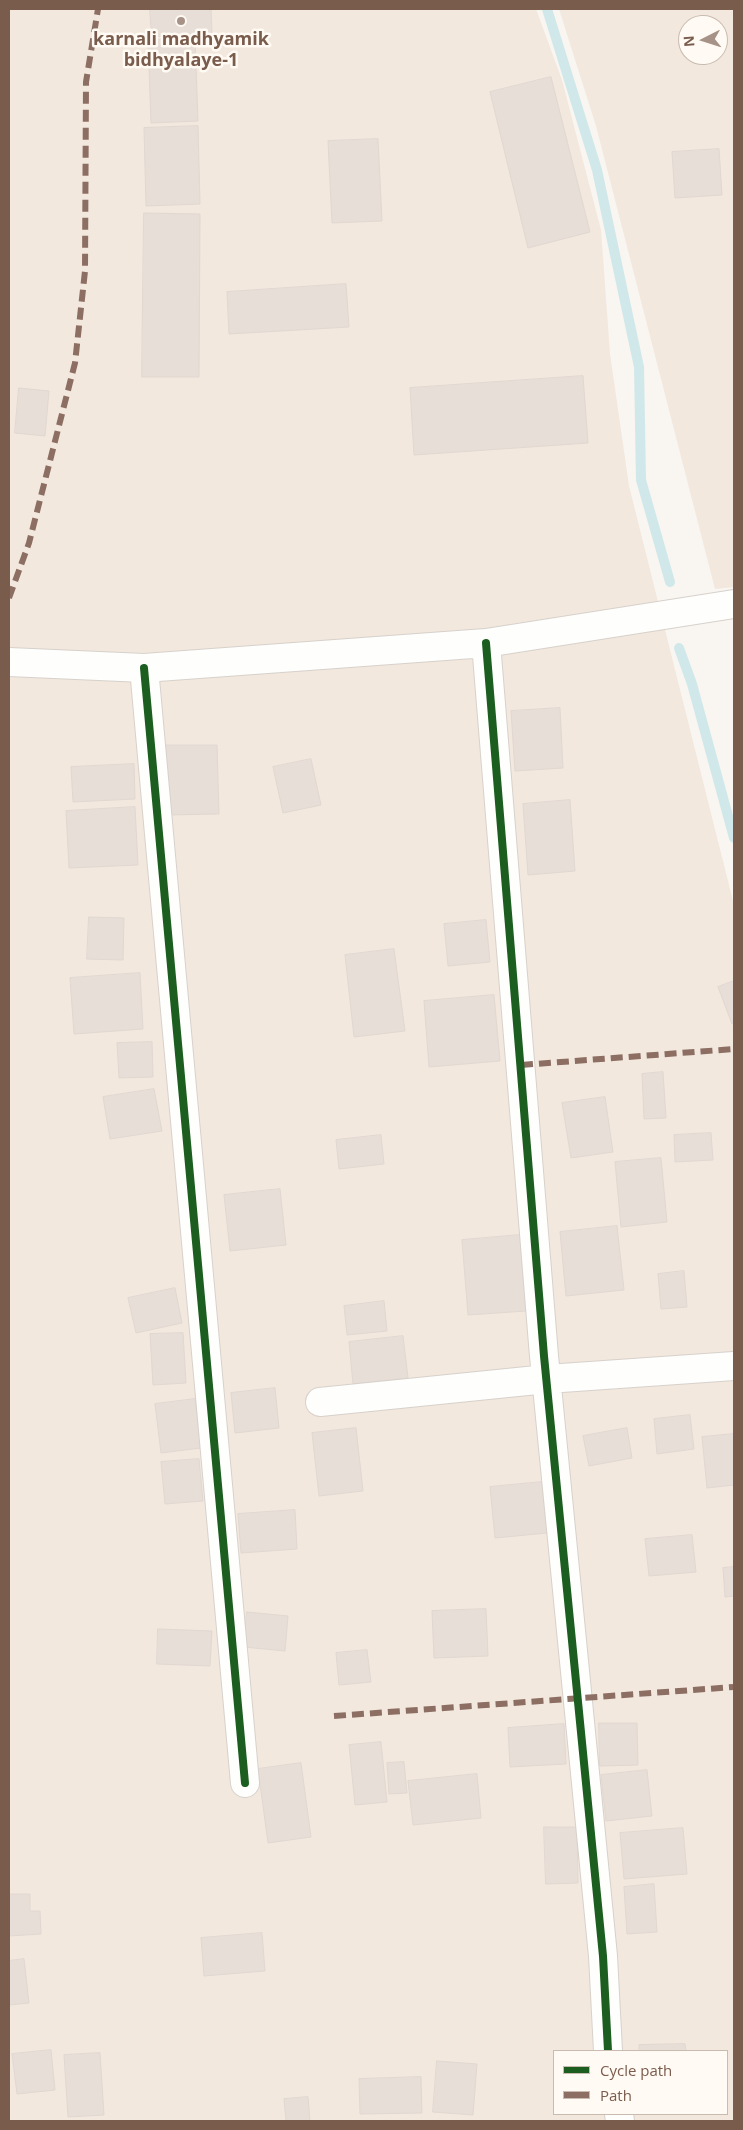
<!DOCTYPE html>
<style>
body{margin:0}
#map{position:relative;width:743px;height:2130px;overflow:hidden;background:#f9f5f0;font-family:"Open Sans",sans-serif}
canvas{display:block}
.frame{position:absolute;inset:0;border:10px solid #7a5c4d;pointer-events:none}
.legend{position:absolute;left:553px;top:2050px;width:175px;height:65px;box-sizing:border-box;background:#fffaf3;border:1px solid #cabbb1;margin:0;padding:6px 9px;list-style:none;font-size:15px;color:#7a5c4d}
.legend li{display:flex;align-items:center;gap:10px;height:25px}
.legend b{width:25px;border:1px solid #cabbb1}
.north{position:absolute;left:678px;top:15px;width:50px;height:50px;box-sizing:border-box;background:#fffaf3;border:1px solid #cabbb1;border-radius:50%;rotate:265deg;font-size:14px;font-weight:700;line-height:20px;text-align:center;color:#7a5c4d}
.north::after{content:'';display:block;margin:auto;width:18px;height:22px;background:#a69286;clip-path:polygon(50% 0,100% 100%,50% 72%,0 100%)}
</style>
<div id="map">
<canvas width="743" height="2130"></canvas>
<div class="frame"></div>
<ul class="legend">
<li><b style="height:6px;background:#1b5e20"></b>Cycle path</li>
<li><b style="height:6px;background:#8d6e63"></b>Path</li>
</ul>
<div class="north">N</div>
</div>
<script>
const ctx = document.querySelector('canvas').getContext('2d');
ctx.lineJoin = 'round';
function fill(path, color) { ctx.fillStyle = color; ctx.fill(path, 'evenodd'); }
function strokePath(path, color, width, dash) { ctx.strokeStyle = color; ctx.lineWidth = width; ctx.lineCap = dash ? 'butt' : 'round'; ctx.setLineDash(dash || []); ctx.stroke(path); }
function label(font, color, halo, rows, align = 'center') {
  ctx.font = font + ' "Open Sans",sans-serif'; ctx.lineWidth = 5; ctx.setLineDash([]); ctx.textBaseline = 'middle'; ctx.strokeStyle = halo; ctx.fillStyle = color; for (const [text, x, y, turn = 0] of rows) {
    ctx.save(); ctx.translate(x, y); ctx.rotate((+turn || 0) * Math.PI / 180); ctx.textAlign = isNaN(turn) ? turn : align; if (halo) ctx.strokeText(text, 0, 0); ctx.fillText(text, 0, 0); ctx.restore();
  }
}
const residential = new Path2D(`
 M9,9H536L562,80L601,230L610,354L629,486L734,905V2121H9ZM554,2051H727V2114H554Z
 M559,9H734V587L715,589L596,126ZM688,25H718V55H688Z`);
const stream = new Path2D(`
 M547,9L597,170L639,367L641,480L670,582
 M679,648L692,684L734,838`);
const building = new Path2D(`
 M150,9H211L212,33L152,37Z
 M195,39L198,121L151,123L148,40Z
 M551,77L590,232L528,248L490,92Z
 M198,126L200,204L146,206L144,128Z
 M378,139L382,221L332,223L328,141Z
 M719,149L722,195L675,198L672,152Z
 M144,213L200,214L199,377H142Z
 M346,284L349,327L229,334L227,292Z
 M583,376L588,443L414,455L410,388Z
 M19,388L49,391L45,436L15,433Z
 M560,708L563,768L515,771L511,711Z
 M166,745H217L219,814L167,815Z
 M311,759L321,805L283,813L273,767Z
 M134,764L135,799L73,802L71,767Z
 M570,800L575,871L528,875L523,804Z
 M135,807L138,865L69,868L66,811Z
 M89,917L124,918L123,960L87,959Z
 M486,920L490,962L448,966L444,924Z
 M394,949L405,1031L354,1037L345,955Z
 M140,973L143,1029L74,1034L70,978Z
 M734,981V1023L732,1024L718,987Z
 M494,995L500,1061L429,1067L424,1001Z
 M152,1042L153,1077L119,1078L117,1043Z
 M663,1072L666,1118L644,1119L642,1074Z
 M154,1089L162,1131L110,1139L103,1097Z
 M605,1097L613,1152L571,1158L562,1103Z
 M711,1133L713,1160L675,1162L674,1135Z
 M381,1135L384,1164L339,1169L336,1140Z
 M661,1158L667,1222L621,1227L615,1162Z
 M280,1189L286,1245L230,1251L224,1195Z
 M617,1226L624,1290L566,1296L560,1232Z
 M520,1235L526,1311L468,1315L462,1240Z
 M684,1271L687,1307L661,1309L658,1274Z
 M175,1288L182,1323L136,1333L128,1298Z
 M384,1301L387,1331L347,1335L344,1306Z
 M183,1333L186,1383L153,1385L150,1334Z
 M403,1336L408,1378L353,1384L349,1342Z
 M275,1388L279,1428L235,1433L231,1393Z
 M195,1399L201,1448L161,1453L155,1404Z
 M690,1415L694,1449L657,1454L654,1419Z
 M356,1428L363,1491L319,1496L312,1433Z
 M627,1428L632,1458L589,1466L583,1436Z
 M734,1434V1485L707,1488L702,1437Z
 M199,1459L203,1501L165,1504L161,1462Z
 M542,1482L547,1533L495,1538L490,1487Z
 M295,1510L297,1549L241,1553L238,1514Z
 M692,1535L696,1572L649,1576L645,1539Z
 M734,1567V1596L725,1597L723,1568Z
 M486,1609L488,1656L434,1658L432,1611Z
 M247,1612L288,1616L285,1651L244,1647Z
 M158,1629L212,1631L210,1666L157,1664Z
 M367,1650L371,1682L339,1685L336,1653Z
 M599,1723H637L638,1765L600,1766Z
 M564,1724L566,1764L510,1767L508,1728Z
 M381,1742L387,1802L355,1805L349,1745Z
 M404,1762L407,1793L389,1794L387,1763Z
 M301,1763L311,1837L268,1843L258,1769Z
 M647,1770L652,1816L606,1821L601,1775Z
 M477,1774L481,1818L413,1825L408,1781Z
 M544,1827H577L578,1883L546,1884Z
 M683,1828L687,1874L624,1879L620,1833Z
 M654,1884L657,1932L627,1934L624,1887Z
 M9,1894H30V1911H40L41,1934L9,1936Z
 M262,1933L265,1971L204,1976L201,1938Z
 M24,1959L29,2003L9,2005V1961Z
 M685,2044L686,2051H639V2045Z
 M51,2050L55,2090L17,2094L12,2054Z
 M100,2053L104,2115L68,2117L64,2055Z
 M437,2061L477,2064L473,2115L433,2112Z
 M421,2077L422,2113L360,2114L359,2079Z
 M308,2097L310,2121H286L284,2099Z`);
const minor = new Path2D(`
 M486,643L544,1356L603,1956L608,2051
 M9,662L144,668L486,643L734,604
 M144,668L245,1783
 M320,1402L547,1379L734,1366
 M619,2114L620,2121`);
const quiet = new Path2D(`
 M9,598L29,543L75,363L85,271L86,82L98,9
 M521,1065L734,1049
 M334,1716L734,1687`);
const cycleway = new Path2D(`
 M486,643L544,1356L603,1956L608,2051
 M144,668L245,1783`);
const markers = [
 [181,21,5,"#a69286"]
];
const poiNames = [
 ["karnali madhyamik",181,40],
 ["bidhyalaye-1",181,61]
];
fill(residential, '#f2e8de');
strokePath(stream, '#d0e8ea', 10);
fill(building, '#e6ded7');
strokePath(building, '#e2d8d2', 1);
strokePath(minor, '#d7d1cb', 30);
strokePath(minor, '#fefefd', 28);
strokePath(quiet, '#8d6e63', 6, [12, 6]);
strokePath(cycleway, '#1b5e20', 8);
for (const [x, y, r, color] of markers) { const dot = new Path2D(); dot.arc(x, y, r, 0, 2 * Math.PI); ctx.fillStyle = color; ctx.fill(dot); strokePath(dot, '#fffaf3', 2); }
label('bold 18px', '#7a5c4d', '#fffaf3', poiNames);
</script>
